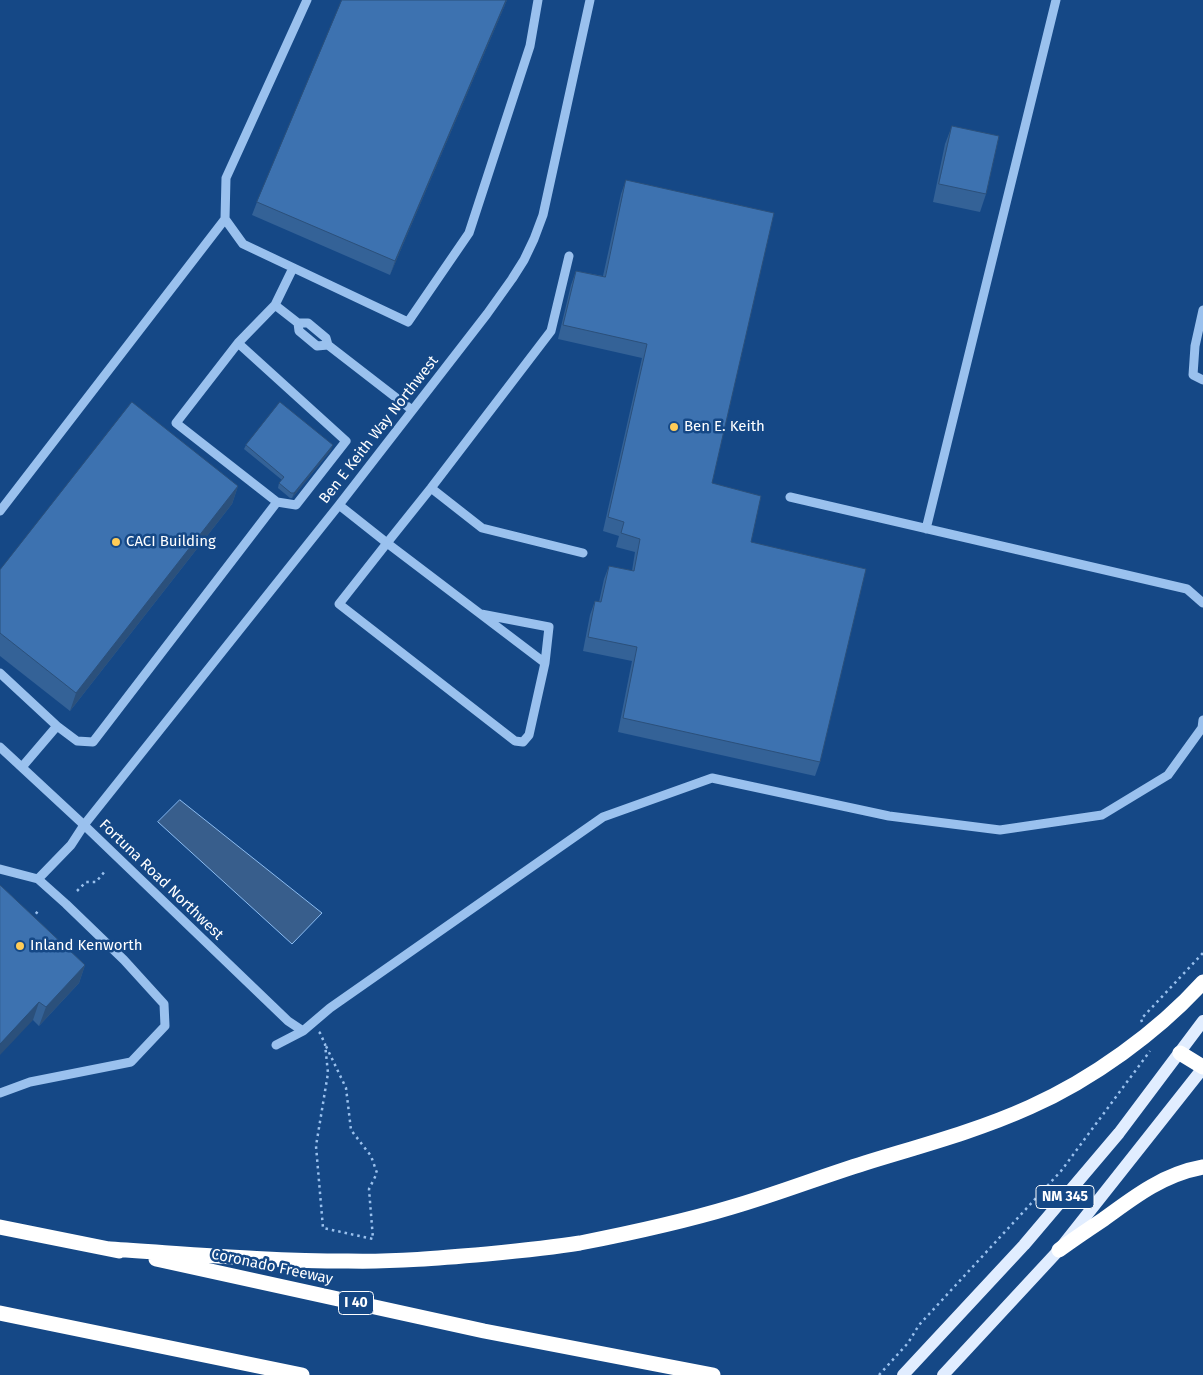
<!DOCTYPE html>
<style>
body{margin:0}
canvas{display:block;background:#154886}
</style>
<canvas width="1203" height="1375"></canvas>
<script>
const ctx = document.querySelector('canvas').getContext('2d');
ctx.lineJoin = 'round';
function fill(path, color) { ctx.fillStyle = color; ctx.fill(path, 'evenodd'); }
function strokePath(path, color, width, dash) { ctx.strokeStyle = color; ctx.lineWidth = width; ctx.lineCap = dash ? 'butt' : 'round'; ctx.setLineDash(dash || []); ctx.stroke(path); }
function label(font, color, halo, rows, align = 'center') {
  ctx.font = font + ' "Fira Sans",sans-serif'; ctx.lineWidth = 5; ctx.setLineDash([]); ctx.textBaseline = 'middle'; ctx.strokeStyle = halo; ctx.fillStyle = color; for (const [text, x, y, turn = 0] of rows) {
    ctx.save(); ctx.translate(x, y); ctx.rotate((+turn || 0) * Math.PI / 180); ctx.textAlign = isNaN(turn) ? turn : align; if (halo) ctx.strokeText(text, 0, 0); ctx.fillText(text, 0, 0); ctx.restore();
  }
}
const water = new Path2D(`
 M180,800L322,913L292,944L158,822Z`);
const path = new Path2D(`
 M77,891L86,882H96L106,870
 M32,919L38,911
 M1142,1022L1141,1019L1203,953
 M319,1032L320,1033L325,1044L328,1073L316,1146L323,1228L373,1239L369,1189L377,1173L371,1156L351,1130L346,1088L325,1044
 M879,1375L908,1343L919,1325L1061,1171L1150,1051`);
const minor = new Path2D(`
 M307,0L226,178L225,219L243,244L408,322L469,233L530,46L538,0
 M293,268L275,305L298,323H308L326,338L328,345
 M1203,310L1195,346L1193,375L1203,380
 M298,323L299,331L317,346L328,345L412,410
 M238,343L346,441L296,505L277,502
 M431,488L482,528L583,553
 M790,497L1187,589L1203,603
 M339,505L387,543L431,488L551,331L569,256
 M0,511L225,219
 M926,529L1056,0
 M387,543L545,663L529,735L523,742L515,741L339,604Z
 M481,614L549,627L545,663
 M0,673L57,726
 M0,747L84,825L288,1021L303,1031
 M22,767L57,726L77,741L93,742L277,502L176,423L238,343L275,305
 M0,869L38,879L66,904L124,960L164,1004L165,1026L131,1062L30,1082L0,1093
 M38,879L71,845L84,825L339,505L487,314L512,279L524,260L534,239L543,215L590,0
 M276,1045L303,1031L330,1008L603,817L712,778L889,816L1000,830L1102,815L1168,775L1202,728L1203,720`);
const major = new Path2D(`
 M903,1375L1024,1245L1119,1133L1203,1021
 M943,1375L1059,1250L1203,1068`);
const highway = new Path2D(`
 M1180,1053L1203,1067
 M0,1227L119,1251
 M110,1249C190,1254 269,1261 348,1261C395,1262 441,1258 487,1254C518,1251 549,1248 580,1243C631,1233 682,1222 732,1207C777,1194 820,1177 865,1163C920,1146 977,1131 1030,1107C1091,1080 1158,1032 1203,982
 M1059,1250C1074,1239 1089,1229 1104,1219C1135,1196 1164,1174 1203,1167
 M156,1259L484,1331L713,1375
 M0,1313L302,1375`);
const wall = new Path2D(`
 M507,0L390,275L252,215L257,202Z
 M952,126L986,194L980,212L933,202L945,144Z
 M626,180L712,483L751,542L820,762L815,776L618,732L632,661L583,651L590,615L595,601L599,602L604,579L609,566L632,571L635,552L616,547L619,536L603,531L642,358L558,339L571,285L576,271L603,276L621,194Z
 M246,445L331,450L292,498H290L278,488L279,483L282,480L244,449Z
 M238,486L232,504L70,711L0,656V570Z
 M0,885L85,965L79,983L39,1026L33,1020Z`);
const shadedWall = new Path2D(`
 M506,0H507L390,275L395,261Z
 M333,445L331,450L292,498L294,493Z
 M238,486L232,504L70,711L76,693Z
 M85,965L79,983L39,1026L46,1007Z
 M39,1002L33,1020L0,1055V1044Z`);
const building = new Path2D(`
 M342,0H506L395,261L257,202Z
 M952,126L999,136L986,194L939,184Z
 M626,180L774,213L712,483L761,496L751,542L866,569L820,762L623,718L637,647L588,637L595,601L601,602L609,566L634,571L640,539L621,533L624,522L608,517L647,344L563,325L576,271L605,277Z
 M132,402L238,486L76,693L0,633V570Z
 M280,402L333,445L294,493H291L279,483L284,477L246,445Z
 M0,885L85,965L46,1007L39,1002L0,1044Z`);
const markers = [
 [674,427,5,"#ffcc57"],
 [116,542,5,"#ffcc57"],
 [20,946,5,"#ffcc57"]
];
const shields = [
 [1065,1197,58],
 [356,1303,35]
];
const shieldNames = [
 ["NM 345",1065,1197],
 ["I 40",356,1303]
];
const poiNames = [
 ["Ben E. Keith",684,427],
 ["CACI Building",126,542],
 ["Inland Kenworth",30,946]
];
const streetNames = [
 ["Ben E Keith Way Northwest",379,430,-52],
 ["Fortuna Road Northwest",161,880,44],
 ["Coronado Freeway",272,1267,12]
];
fill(water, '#385e8c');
strokePath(water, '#8cbcf1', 1);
strokePath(path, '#9ac1ee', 2.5, [2.5, 4]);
strokePath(minor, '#9ac1ee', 9);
strokePath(major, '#e1edff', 12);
strokePath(highway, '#fff', 15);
fill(wall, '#346297');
fill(shadedWall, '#2b507b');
fill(building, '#3d72b0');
strokePath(building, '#2b507b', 1);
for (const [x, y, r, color] of markers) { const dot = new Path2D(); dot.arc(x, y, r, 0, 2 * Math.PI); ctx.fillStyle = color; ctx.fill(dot); strokePath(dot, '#154886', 2); }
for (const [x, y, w] of shields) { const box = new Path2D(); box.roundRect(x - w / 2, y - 11.5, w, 23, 4); ctx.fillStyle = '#154886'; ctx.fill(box); strokePath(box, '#fff', 1); }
label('bold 14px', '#fff', null, shieldNames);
label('15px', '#fff', '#154886', poiNames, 'left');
label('15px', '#fff', '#154886', streetNames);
</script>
